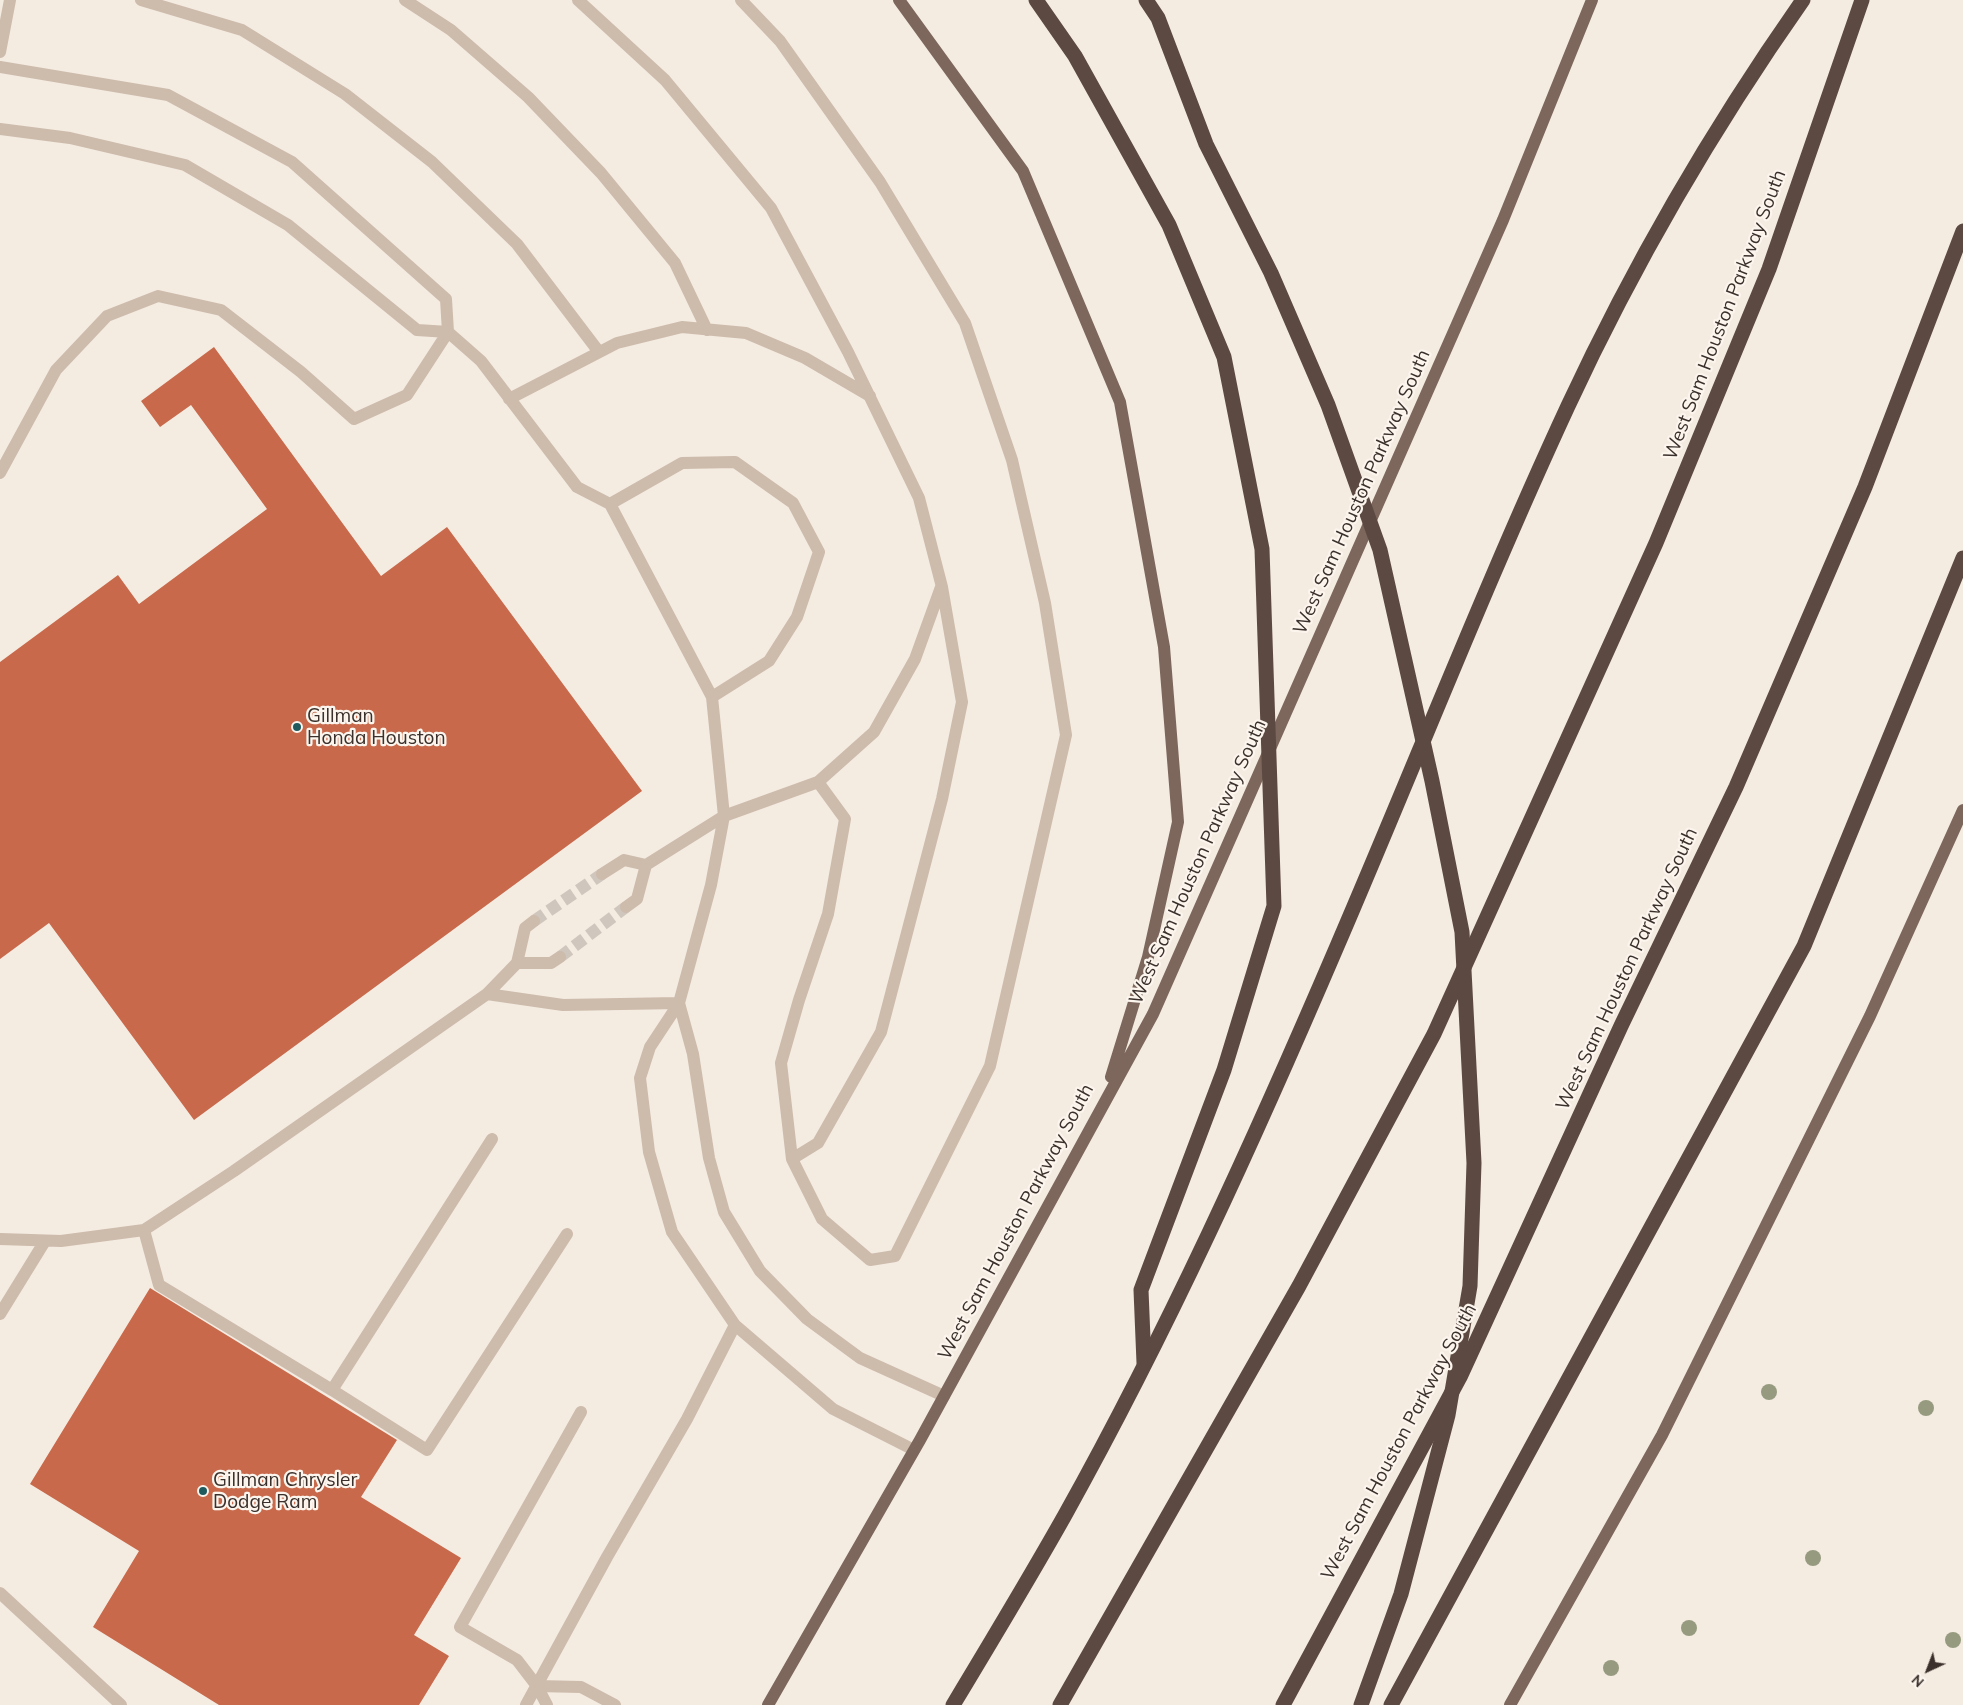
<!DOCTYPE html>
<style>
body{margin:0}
#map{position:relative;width:1963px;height:1705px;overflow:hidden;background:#f4ebe1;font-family:Mulish,sans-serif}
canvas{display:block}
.north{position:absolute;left:1903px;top:1645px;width:50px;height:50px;-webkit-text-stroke:4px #fbf5ee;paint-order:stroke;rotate:223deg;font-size:14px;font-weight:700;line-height:20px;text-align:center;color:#3b302b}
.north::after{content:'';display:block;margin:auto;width:18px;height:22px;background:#3b302b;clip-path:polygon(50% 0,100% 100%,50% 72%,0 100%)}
</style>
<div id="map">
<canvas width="1963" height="1705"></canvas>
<div class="north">N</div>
</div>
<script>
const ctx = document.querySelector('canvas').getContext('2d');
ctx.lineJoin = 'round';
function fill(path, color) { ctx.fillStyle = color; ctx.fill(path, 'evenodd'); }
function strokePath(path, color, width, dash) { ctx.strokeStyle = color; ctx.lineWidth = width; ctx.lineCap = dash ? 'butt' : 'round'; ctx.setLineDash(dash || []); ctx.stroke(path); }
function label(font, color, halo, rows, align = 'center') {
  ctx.font = font + ' Mulish,sans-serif'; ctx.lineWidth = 4.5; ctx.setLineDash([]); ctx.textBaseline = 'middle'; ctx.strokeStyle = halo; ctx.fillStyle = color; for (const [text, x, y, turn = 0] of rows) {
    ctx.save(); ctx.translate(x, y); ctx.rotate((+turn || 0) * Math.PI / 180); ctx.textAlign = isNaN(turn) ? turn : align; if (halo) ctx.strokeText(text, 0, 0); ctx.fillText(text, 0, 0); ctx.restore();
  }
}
const building = new Path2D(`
 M214,347L381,576L447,527L642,791L194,1120L49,923L0,959V662L118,575L139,604L267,509L191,405L160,427L141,401Z
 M150,1288L397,1440L361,1497L461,1558L414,1635L449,1656L419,1705H219L93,1627L139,1551L30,1484Z`);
const minorTunnel = new Path2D(`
 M534,921L602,874
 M560,957L626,907`);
const minor = new Path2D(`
 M141,0L242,30L345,94L432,162L517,244L599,352
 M405,0L451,30L528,97L601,173L675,263L707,330
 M578,0L665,80L771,208L848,352L919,498L942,587L962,702L942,799L881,1032L818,1143L792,1159
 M0,52L10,0
 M0,67L168,95L292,162L446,299L448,332L407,395L354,419L301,372L221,310L158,296L107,316L56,370L0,473
 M0,129L70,138L185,165L288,225L417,330L448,332L481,361L577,487L610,504L682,463L735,462L793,503L819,552L797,617L769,661L712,697L724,816L711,885L679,1003L650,1047L640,1078L649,1152L672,1232L735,1325L833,1409L914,1450
 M509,399L617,343L682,327L746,333L805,358L870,396
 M610,504L712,697
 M818,782L874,732L915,659L941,587
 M646,865L724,816L818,782L845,819L828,914L799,1000L781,1063L792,1159L822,1219L870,1260L895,1256L990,1066L1066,735L1045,603L1012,460L965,323L880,182L780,41L741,0
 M602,874L624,860L646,865L637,899L626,907
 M517,963L525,928L534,921
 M487,994L517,963H551L560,957
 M679,1003L693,1054L709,1158L724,1212L760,1271L807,1319L860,1358L944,1396
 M144,1230L159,1285L332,1390L492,1139
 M0,1239L61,1241L144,1230L234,1171L487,994L563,1005L679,1003
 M0,1314L45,1241
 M332,1390L427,1450L567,1234
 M0,1593L121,1705
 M537,1686L581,1687L615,1705
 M526,1705L607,1557L687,1419L735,1325
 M547,1705L537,1686L517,1660L460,1627L581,1412`);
const major = new Path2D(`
 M899,0L1023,171L1120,402L1164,647L1178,822L1148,957L1111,1077
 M768,1705L920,1440L1153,1014L1503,220L1592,0
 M1510,1705L1662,1435L1870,1016L1963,810`);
const highway = new Path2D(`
 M953,1705C991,1642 1029,1579 1065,1515C1168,1330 1255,1138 1338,944C1415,765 1486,583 1568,406C1634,264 1713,128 1803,0
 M1060,1705L1299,1286L1434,1034L1656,543L1769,269L1862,0
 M1283,1705L1460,1377L1621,1026L1736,787L1865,487L1963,231
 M1391,1705L1804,946L1963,558`);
const highwayBridge = new Path2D(`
 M1036,0L1075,56L1169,225L1224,357L1262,549L1274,906L1224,1070L1141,1290L1144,1363
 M1146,0L1158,18L1206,144L1271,273L1328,405L1380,550L1432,781L1462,932L1474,1163L1470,1286L1448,1415L1401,1594L1361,1705`);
const trees = [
 [1769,1392],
 [1926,1408],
 [1813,1558],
 [1689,1628],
 [1953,1640],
 [1611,1668]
];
const markers = [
 [297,727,5,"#1f5a5e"],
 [203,1491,5,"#1f5a5e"]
];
const streetNames = [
 ["West Sam Houston Parkway South",1725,315,-69],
 ["West Sam Houston Parkway South",1362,492,-66],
 ["West Sam Houston Parkway South",1198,862,-66],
 ["West Sam Houston Parkway South",1627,969,-65],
 ["West Sam Houston Parkway South",1016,1222,-62],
 ["West Sam Houston Parkway South",1399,1442,-62]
];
const poiNames = [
 ["Gillman",307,716],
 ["Honda Houston",307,738],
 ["Gillman Chrysler",213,1480],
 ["Dodge Ram",213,1502]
];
fill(building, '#c8694b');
strokePath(minorTunnel, '#cfc6bd', 12, [12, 6]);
strokePath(minor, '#cdbbac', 12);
strokePath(major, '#7d675c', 12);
strokePath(highway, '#5c4a42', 15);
strokePath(highwayBridge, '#5c4a42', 15);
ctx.fillStyle = '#969b7f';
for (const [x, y] of trees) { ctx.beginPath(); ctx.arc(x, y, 8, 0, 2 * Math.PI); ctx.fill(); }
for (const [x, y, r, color] of markers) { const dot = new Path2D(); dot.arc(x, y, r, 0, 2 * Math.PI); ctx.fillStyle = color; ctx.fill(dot); strokePath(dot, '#fbf5ee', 2); }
label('19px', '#3b302b', '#fbf5ee', streetNames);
label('19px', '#3b302b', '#fbf5ee', poiNames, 'left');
</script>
